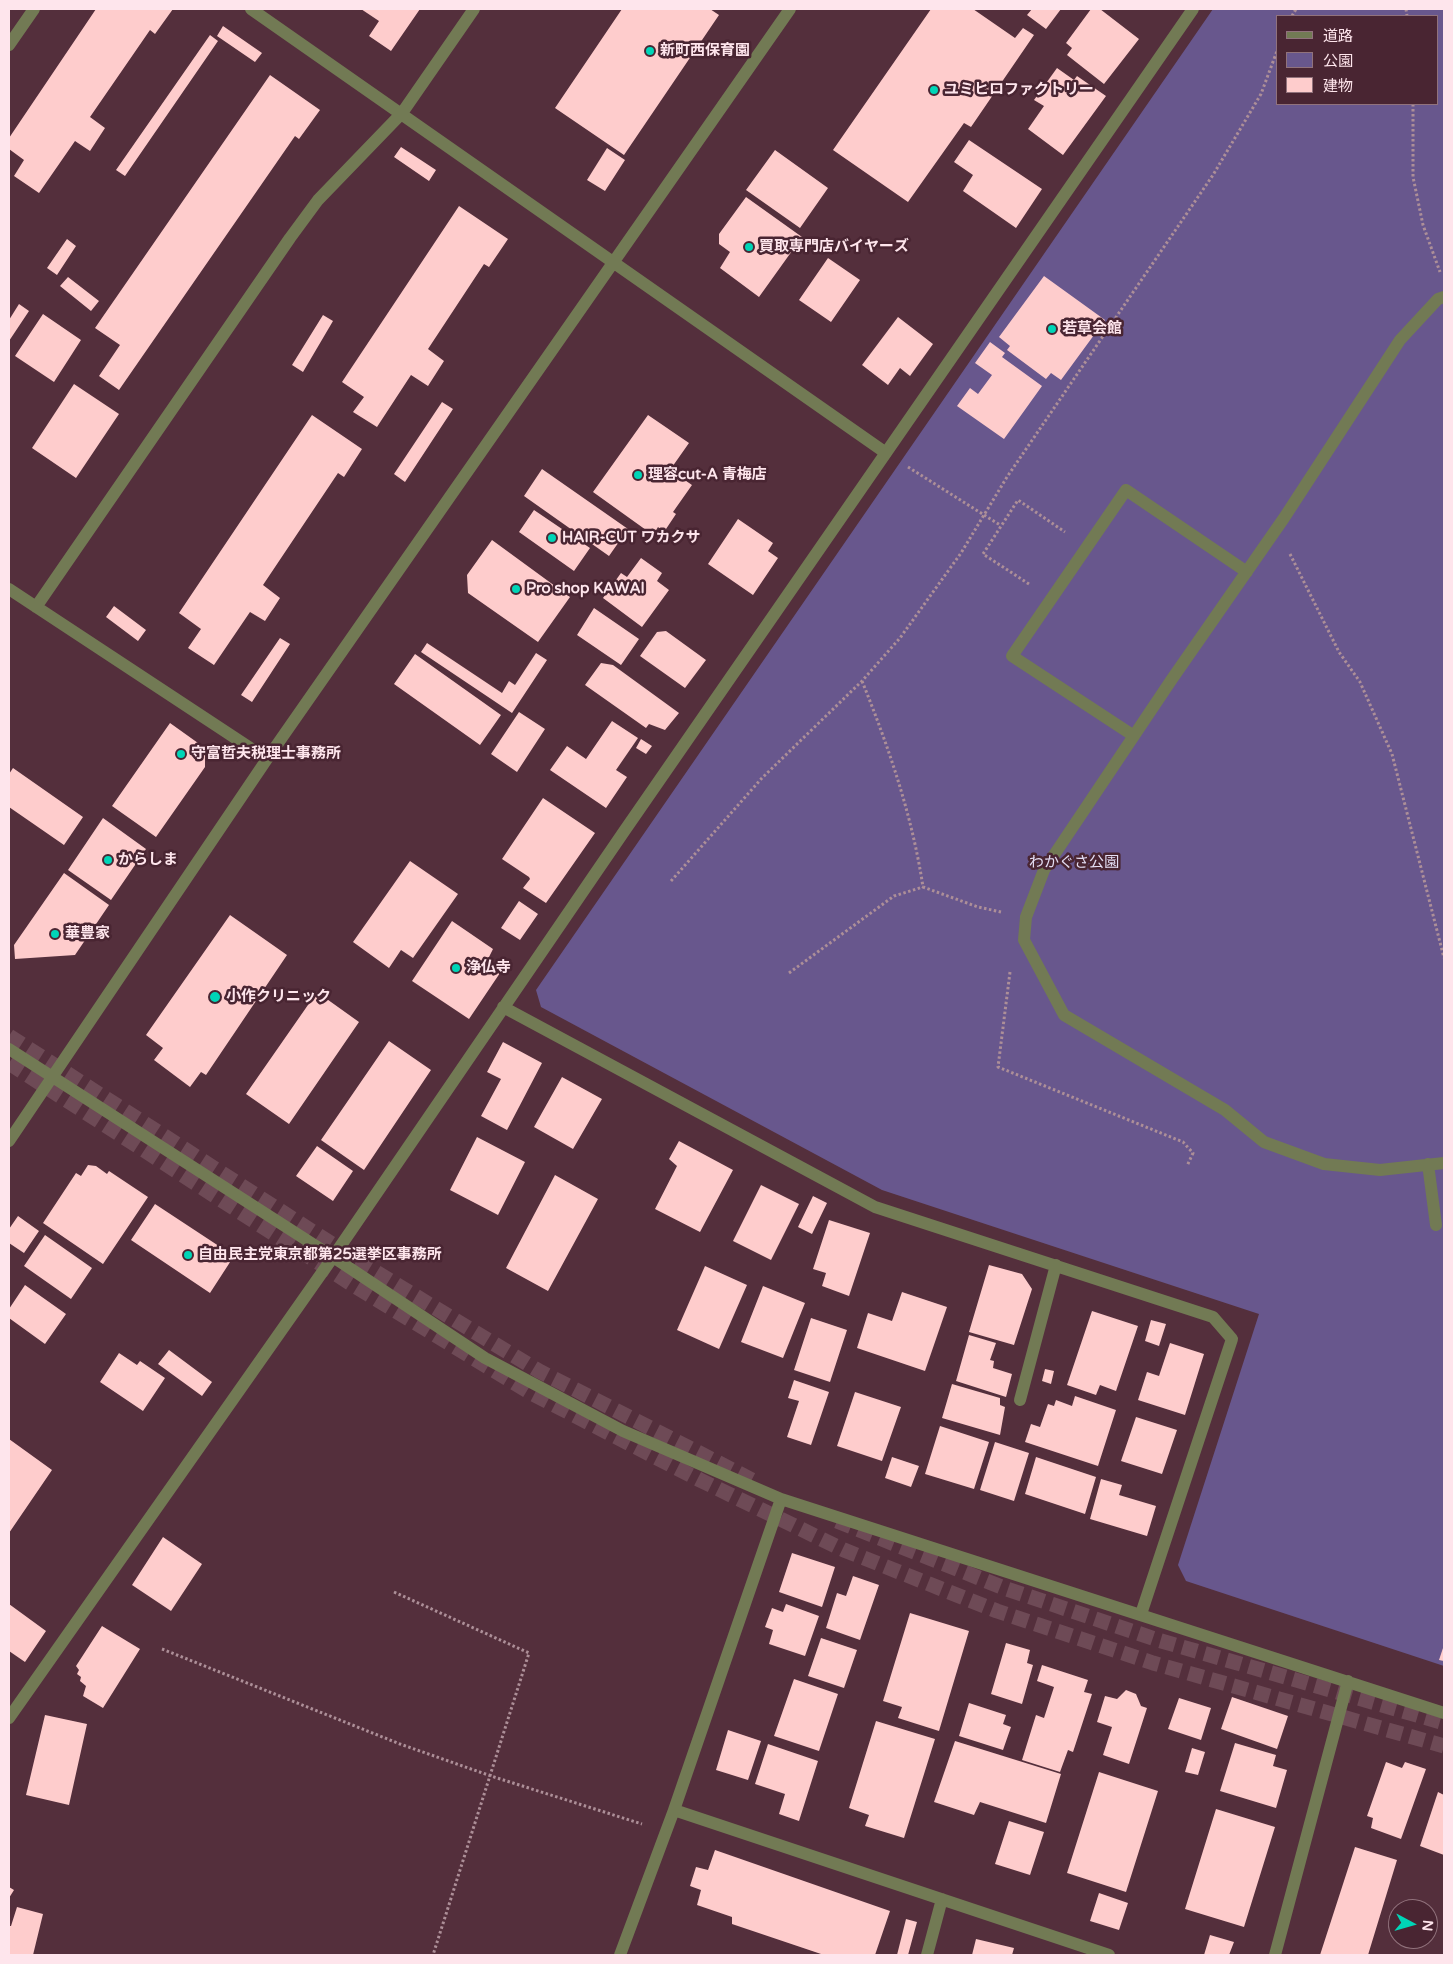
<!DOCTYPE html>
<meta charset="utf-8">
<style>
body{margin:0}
#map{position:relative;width:1453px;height:1964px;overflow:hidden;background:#542f3c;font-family:"Varela Round","Noto Sans JP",sans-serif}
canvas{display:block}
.frame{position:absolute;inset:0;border:10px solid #fee5ec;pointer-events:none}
.legend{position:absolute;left:1276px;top:15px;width:162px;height:90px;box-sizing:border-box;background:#492532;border:1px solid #91727c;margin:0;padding:6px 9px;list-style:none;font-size:15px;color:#fee5ec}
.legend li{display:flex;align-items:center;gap:10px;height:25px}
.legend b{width:25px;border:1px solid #91727c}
.north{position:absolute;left:1388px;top:1899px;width:50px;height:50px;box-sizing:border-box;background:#492532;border:1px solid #91727c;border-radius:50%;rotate:96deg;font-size:14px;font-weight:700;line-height:20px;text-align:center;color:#fee5ec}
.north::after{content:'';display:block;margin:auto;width:18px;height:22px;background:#00d5b7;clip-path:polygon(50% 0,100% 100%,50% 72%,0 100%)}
</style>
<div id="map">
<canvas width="1453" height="1964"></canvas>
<div class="frame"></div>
<ul class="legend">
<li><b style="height:6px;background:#727a54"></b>道路</li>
<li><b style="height:14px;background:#68578d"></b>公園</li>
<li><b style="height:14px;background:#fecccc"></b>建物</li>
</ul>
<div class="north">N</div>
</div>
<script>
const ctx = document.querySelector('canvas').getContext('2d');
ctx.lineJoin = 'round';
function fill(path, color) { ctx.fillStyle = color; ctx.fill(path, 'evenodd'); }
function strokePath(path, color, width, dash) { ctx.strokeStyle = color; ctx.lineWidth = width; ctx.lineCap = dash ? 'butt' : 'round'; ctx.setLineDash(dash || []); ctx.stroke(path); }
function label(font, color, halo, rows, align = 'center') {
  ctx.font = font + ' "Varela Round","Noto Sans JP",sans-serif'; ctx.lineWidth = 5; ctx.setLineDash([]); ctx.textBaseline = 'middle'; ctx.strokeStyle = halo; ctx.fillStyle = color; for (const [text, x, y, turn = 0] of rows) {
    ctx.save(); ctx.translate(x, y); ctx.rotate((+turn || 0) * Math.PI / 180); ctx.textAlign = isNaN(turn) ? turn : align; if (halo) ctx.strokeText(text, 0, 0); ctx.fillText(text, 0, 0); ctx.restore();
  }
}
const green = new Path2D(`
 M1213,9H1444V1666L1186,1581L1178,1565L1259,1314L882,1190L541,1007L536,990ZM1277,16H1437V104H1277Z`);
const building = new Path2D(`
 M96,9H173L155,34L150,30L90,117L105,128L90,151L75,141L39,193L14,176L24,160L9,149V138Z
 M361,9H420L391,51L369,36L379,21Z
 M622,9H710L719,15L624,155L555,108Z
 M931,9H973L1015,38L1023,28L1034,35L971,127L964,123L908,202L833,150Z
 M1032,9H1061L1046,29L1027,15Z
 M1091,9H1100L1139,39L1104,84L1067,55L1072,48L1066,43Z
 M223,26L262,53L255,62L217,36Z
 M210,35L218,41L125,176L116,170Z
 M1057,68L1074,80L1077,76L1106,96L1063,155L1028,129L1044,106L1034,100Z
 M270,75L320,110L299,139L295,136L119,390L99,376L120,345L95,328Z
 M969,140L1042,189L1016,228L963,191L973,175L954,162Z
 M401,147L436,170L429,181L394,157Z
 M607,148L625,160L605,191L587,180Z
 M775,150L828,188L800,228L746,190Z
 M746,197L802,237L759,297L720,268L730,252L719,244V234Z
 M459,206L508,239L489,267L484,264L428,349L444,361L428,386L411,375L377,427L353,412L364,397L342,382Z
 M67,239L76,246L57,275L47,268Z
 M828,258L860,280L831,322L799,300Z
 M1044,276L1105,320L1061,380L1051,373L1046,379L1007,350L1010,346L999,337Z
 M68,277L99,301L91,311L60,286Z
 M19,304L29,311L9,341V320Z
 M43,314L81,340L54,382L15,356Z
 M323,315L333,321L303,372L292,365Z
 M898,317L933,344L910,376L900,368L888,385L862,365Z
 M990,342L1005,353L1002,357L1042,386L1004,439L957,406L970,388L978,394L992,375L975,363Z
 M74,384L119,414L76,478L32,448Z
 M442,402L453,409L405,482L394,474Z
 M312,415L362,449L344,477L338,473L263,585L280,598L265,621L250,612L214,665L188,648L201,629L179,613Z
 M648,415L689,443L670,470L692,485L673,512L676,514L664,532L658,527L653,535L593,492Z
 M542,469L628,529L609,556L524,496Z
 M534,510L590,548L574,571L519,532Z
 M738,519L773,543L768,551L778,558L753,595L708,564Z
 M492,540L570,597L538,642L468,593L467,575Z
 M641,558L662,573L657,581L669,590L642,627L603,598L621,573L627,577Z
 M114,606L146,630L138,641L106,617Z
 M594,608L639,639L621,665L577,635Z
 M666,631L706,660L685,688L640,656L657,632Z
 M280,638L290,644L252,702L241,695Z
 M427,643L502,693L509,681L515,685L536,653L547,660L512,713L421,652Z
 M415,654L501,715L480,745L394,684Z
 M601,663L613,665L679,713L665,730L649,724L646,728L585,685Z
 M519,712L545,729L517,772L491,754Z
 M612,721L638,738L616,770L627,777L606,808L550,770L567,746L586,759Z
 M170,723L205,748V767L156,837L112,806Z
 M641,739L652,746L646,754L636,748Z
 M13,768L83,817L64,845L9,807V774Z
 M543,798L595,833L546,903L523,888L530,879L529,877L502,859Z
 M103,818L146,849L111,900L68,870Z
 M410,861L458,894L413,958L401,950L389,968L353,942Z
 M64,873L109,905L75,955L15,959L14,945Z
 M519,901L538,914L520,940L501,928Z
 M230,915L287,955L206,1075L201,1072L190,1087L154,1060L163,1048L146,1035Z
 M452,921L493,949L486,963L500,973L469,1019L412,981Z
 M317,992L359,1022L289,1124L246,1094Z
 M389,1041L431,1070L364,1170L321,1140Z
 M503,1042L542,1063L507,1130L481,1116L501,1079L487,1072Z
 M562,1077L602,1099L573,1149L534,1127Z
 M477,1137L525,1162L498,1215L450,1190Z
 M679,1141L733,1170L700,1232L655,1209L677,1166L669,1159Z
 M317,1146L353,1171L333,1201L296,1176Z
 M88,1165L96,1166L107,1174L109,1171L148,1197L103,1264L43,1223L76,1173L81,1176Z
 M555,1175L598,1199L548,1291L506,1268Z
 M761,1185L799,1204L771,1260L733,1241Z
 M813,1196L827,1203L812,1234L798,1227Z
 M155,1204L234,1256L210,1293L131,1240Z
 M18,1216L39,1231L24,1253L9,1243V1229Z
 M829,1220L870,1233L849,1296L822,1286L826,1273L813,1269Z
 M45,1235L92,1268L71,1299L24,1266Z
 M989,1265L1022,1274L1032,1289L1014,1345L969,1332Z
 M705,1266L747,1285L719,1349L677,1330Z
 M25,1285L66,1314L45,1344L9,1318V1309Z
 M763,1286L805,1303L783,1358L741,1342Z
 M902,1292L947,1307L925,1371L857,1348L868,1313L892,1321Z
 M1092,1311L1138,1326L1116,1391L1100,1385L1096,1395L1067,1385Z
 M811,1318L847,1330L830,1382L794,1370Z
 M1151,1320L1166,1324L1159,1346L1145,1341Z
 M969,1335L996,1343L990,1360L994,1361L993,1368L1012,1374L1006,1397L956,1381Z
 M1170,1343L1204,1354L1185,1415L1138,1400L1147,1372L1159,1376Z
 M169,1350L212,1382L202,1396L158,1364Z
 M119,1353L137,1365L140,1361L165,1378L143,1411L100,1382Z
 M1045,1369L1054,1371L1051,1384L1042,1381Z
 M794,1380L829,1392L811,1445L787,1437L799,1401L788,1398Z
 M952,1384L1000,1398V1405L1005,1407L1000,1435L942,1418Z
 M855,1392L901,1407L882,1461L837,1446Z
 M1075,1396L1116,1410L1098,1466L1025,1442L1031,1424L1040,1427L1048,1404L1054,1406L1056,1400L1072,1406Z
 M1136,1417L1177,1430L1162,1474L1121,1461Z
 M940,1426L989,1442L974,1489L925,1474Z
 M9,1439L52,1470L9,1533Z
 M995,1442L1029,1453L1014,1501L980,1490Z
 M892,1457L919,1466L911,1487L885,1478Z
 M1036,1457L1096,1477L1085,1514L1025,1494Z
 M1101,1479L1122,1485L1119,1495L1156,1506L1147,1536L1090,1519Z
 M163,1537L202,1564L171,1611L132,1585Z
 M792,1553L835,1567L822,1607L779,1592Z
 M853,1576L879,1585L860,1640L826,1628L837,1593L846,1596Z
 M9,1604L46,1631L25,1662L9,1651Z
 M786,1604L819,1616L805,1656L769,1644L773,1630L765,1627L772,1608L783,1612Z
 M910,1613L969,1631L939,1731L898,1718L902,1707L883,1701Z
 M102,1626L140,1649L103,1708L83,1696L86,1686L80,1681L81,1677L77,1674L79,1670L76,1666Z
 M821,1638L857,1650L844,1688L808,1676Z
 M1006,1643L1030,1650L1027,1663L1033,1665L1022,1704L991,1694Z
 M1444,1645V1661L1439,1660Z
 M1042,1665L1088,1680L1084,1692L1092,1694L1073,1752L1068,1750L1060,1772L1022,1760L1036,1715L1044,1718L1054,1687L1037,1681Z
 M794,1679L838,1694L819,1751L774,1736Z
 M1126,1690L1136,1694L1141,1706L1147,1708L1129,1764L1103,1755L1112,1727L1097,1722L1105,1696L1117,1699Z
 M1232,1697L1288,1716L1277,1749L1221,1729Z
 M1179,1698L1211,1708L1201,1740L1168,1729Z
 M969,1703L1006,1715L1003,1724L1011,1727L1003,1750L959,1736Z
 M45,1715L87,1724L69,1805L26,1795Z
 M876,1721L935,1739L904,1838L865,1826L869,1815L849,1808Z
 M728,1730L761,1741L748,1780L716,1770Z
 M955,1741L1061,1774L1046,1823L980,1802L974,1815L934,1802Z
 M1235,1743L1276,1755L1273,1766L1287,1770L1276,1808L1220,1791Z
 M768,1744L818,1761L799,1821L779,1814L785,1794L755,1784Z
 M1192,1748L1205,1752L1198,1775L1185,1772Z
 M1386,1762L1402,1768L1405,1762L1426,1769L1401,1839L1371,1828L1373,1818L1367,1816Z
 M1099,1772L1158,1791L1126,1892L1067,1873Z
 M1438,1792L1444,1795V1855L1420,1846Z
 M1216,1809L1275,1827L1244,1927L1185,1909Z
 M1009,1821L1044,1832L1030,1875L995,1864Z
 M1355,1847L1397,1860L1368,1955H1320Z
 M715,1850L890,1911L875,1955H824L732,1924V1917L697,1905L701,1890L690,1886L696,1867L708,1870Z
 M9,1887L14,1890L9,1898Z
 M1099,1893L1128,1903L1119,1930L1090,1921Z
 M17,1907L43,1914L33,1955H9V1926H11Z
 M906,1919L917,1922L908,1955H897Z
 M1210,1935L1234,1942L1229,1955H1204Z
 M976,1939L1014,1948L1012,1955H972Z`);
const highwayTunnel = new Path2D(`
 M9,1036L366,1266L539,1371L756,1482
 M9,1063L353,1285L531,1393L700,1480L844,1550L997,1611L1153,1663L1444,1746
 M837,1521L1004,1588L1158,1640L1444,1723`);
const path = new Path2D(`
 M1406,9L1407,16
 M1292,16L1296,9
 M1413,104V177L1423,225L1440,272
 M908,467L1000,525
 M1290,554L1339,652L1360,682L1392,754L1444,958
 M1029,584L983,554L1018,500L1065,532
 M862,681C889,748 912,815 923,887L978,907L1001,912
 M671,881L762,778L862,681L900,638L961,553L1007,477L1213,175L1261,94L1277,51
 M1010,972L998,1067L1183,1142L1193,1153L1187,1166
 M789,973L894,896L923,887
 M394,1592L529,1653L433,1955
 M162,1649L400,1744L491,1776L642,1824`);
const minor = new Path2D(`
 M251,9L886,453
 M9,45L34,9
 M1444,297L1438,299L1400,340L1284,518L1172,679L1044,870L1026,917L1024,940L1064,1015L1225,1110L1264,1142L1324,1164L1380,1170L1444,1163
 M9,589L267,759
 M36,607L290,238L318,200L402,113L474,9
 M1134,736L1012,656L1126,490L1247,572
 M503,1007L875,1207L1213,1317L1232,1339L1141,1614
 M9,1049L333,1257L485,1358L623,1431L781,1499L1444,1713
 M9,1141L267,759L790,9
 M1428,1164L1436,1225
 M1020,1400L1056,1265
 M9,1718L333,1257L625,830L1193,9
 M674,1810L1109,1955
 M620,1955L674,1810L781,1499
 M927,1955L942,1899
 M1275,1955L1348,1681`);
const markers = [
 [650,51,5,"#00d5b7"],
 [934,90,5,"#00d5b7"],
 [749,247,5,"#00d5b7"],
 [1052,329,5,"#00d5b7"],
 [638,475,5,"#00d5b7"],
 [552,538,5,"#00d5b7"],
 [516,589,5,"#00d5b7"],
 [181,754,5,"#00d5b7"],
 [108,860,5,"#00d5b7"],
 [55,934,5,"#00d5b7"],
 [456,968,5,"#00d5b7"],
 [215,997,6,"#00d5b7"],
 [188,1255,5,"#00d5b7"]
];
const poiNames = [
 ["新町西保育園",660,51],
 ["ユミヒロファクトリー",944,90],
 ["買取専門店バイヤーズ",759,247],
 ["若草会館",1062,329],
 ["理容cut-A 青梅店",648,475],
 ["HAIR-CUT ワカクサ",562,538],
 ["Pro shop KAWAI",526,589],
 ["守富哲夫税理士事務所",191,754],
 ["からしま",118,860],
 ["華豊家",65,934],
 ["浄仏寺",466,968],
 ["小作クリニック",226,997],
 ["自由民主党東京都第25選挙区事務所",198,1255]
];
const parkNames = [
 ["わかぐさ公園",1074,863]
];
fill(green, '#68578d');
fill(building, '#fecccc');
strokePath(highwayTunnel, '#6e4a56', 15, [15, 8]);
strokePath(path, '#ad8f98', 3, [2.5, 2.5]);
strokePath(minor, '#727a54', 12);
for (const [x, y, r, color] of markers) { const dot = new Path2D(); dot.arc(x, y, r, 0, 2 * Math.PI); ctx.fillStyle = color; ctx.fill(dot); strokePath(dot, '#492532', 2); }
label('bold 15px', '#fee5ec', '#492532', poiNames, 'left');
label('15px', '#e4def4', '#492532', parkNames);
</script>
